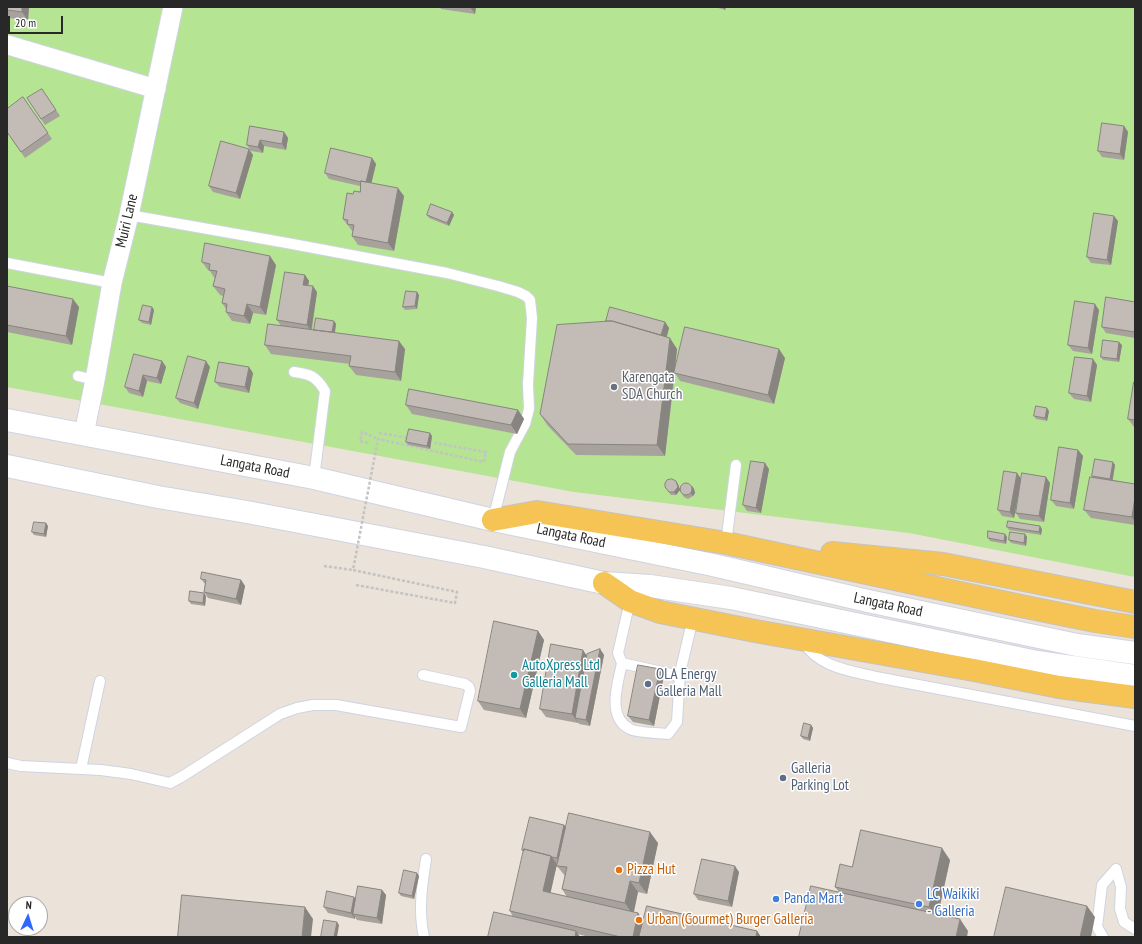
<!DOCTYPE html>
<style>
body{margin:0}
#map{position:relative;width:1142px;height:944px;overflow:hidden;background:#ebe2d9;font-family:"PT Sans Narrow",sans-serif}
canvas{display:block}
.frame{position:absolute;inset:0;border:8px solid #282828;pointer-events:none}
.north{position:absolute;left:8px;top:896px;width:40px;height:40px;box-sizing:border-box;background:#fff;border:1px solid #a9a9a9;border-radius:50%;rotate:4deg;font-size:11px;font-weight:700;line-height:16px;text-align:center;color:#282828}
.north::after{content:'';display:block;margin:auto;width:14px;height:18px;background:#3267ff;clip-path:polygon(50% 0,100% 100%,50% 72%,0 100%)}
.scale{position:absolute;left:8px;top:16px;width:55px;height:18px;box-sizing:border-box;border:2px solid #282828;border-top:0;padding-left:5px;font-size:12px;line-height:14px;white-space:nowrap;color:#282828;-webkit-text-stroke:3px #fff;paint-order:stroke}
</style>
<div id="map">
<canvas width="1142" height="944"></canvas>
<div class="frame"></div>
<div class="north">N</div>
<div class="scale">20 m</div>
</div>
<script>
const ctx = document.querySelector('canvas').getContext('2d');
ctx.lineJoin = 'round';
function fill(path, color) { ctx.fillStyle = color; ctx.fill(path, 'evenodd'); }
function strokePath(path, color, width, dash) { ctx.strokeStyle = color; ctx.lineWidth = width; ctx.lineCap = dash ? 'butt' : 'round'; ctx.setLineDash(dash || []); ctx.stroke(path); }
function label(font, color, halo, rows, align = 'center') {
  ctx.font = font + ' "PT Sans Narrow",sans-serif'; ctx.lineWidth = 3; ctx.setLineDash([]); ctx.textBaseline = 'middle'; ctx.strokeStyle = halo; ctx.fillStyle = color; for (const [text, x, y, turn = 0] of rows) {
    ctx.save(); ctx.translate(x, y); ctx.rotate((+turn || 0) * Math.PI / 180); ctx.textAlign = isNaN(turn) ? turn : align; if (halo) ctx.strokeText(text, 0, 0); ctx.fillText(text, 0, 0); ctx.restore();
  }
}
const green = new Path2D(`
 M7,7H1135V577L909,533L574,492L7,387Z`);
const path = new Path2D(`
 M368,443L360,441L362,432L378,439
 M324,566L353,570`);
const lane = new Path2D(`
 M129,215L287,243L447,273L498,286L518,292L526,296L530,300L532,318L528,384L529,409L525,424L510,452L493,520
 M7,263L112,283
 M294,372C310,374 316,376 325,391L314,478
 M78,376L95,380
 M726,543L736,465
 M630,601L618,653L622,663L675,675L680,673L693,618
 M803,641C817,667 851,671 876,677L1135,726
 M622,663C618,683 606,717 630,729C637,733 659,733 668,734L677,722L680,673
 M7,763L21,766L101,770L131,774L170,783L183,776L280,714L297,708L313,705H336L461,727L470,691L469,687L465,684L423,675
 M81,769L100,681
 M1116,869L1121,887L1120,909L1124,922L1135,929
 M424,937C418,911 422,885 426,859
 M1103,937L1097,927L1102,885L1116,869`);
const street = new Path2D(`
 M8,45L156,89
 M84,434L95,380L112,283L129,215L173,7`);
const secondary = new Path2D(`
 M7,420L314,478L493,520L713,565L868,601L1077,645L1135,653
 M7,466L158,497L247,512L484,557L604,583L650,586L731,598L1037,662L1135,676`);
const primary = new Path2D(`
 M493,520L537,512L726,543L1021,606L1095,621L1135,627
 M832,553L943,564L1135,602
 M604,583L630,601L660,612L755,631L974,670L1059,687L1135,697`);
const pathBridge = new Path2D(`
 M379,433L410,438
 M356,585L455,603L457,592L353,570L378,439L484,462L486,452L429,442`);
const wall = new Path2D(`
 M7,7H29L28,20L7,18Z
 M440,7H476L475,14L441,9Z
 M715,7H726L725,10Z
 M46,95L60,116L45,125L41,119Z
 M23,97L52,139L25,158L7,132Z
 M1124,126L1128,132L1124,160L1102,157L1098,151Z
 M284,132L288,138L286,150L264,146L263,153L251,151L247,145Z
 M253,155L240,199L213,192L209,186Z
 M372,158L376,164L371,183L404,196L394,251L358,245L352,236L353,232L343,219L353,194L360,192V186L329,179L325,173Z
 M452,212L454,215L449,226L429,218L427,215Z
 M1118,221L1111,265L1091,263L1087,257Z
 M202,262L276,265L266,315L253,313L250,324L232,321L226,312V309L222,303L223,296L220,295L213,286L215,279L210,271L208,270Z
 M305,275L309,281L308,286L317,292L312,330H314L334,321L336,324L335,333L405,349L401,381L356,375L349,366L350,364L271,354L265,345L281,326L277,320Z
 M7,286L79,307L72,345L7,332Z
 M417,292L419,295L417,309L405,310L403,307Z
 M1135,302V338L1106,333L1102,327Z
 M152,307L154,310L151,325L142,323L139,320Z
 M1099,310L1092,354L1073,351L1068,345Z
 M665,322L669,328L667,337L677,349L675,367L785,358L774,404L680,381L675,373L665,456L576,455L548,426L540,414Z
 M1122,345L1119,362L1103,360L1101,357Z
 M1093,359L1097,365L1091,402L1074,399L1069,393Z
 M162,361L166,367L161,384L147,381L143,397L129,393L125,387Z
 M210,367L198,409L180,403L176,398Z
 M253,373L249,393L220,387L215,382Z
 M1135,382V428L1134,427L1128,419Z
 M406,405L518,410L524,419L517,434L412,414Z
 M1049,411L1047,421L1036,419L1034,416Z
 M432,436L430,449L408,445L406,442Z
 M1078,450L1083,456L1074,509L1056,506L1051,500Z
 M1115,465L1113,480L1135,484V525L1091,518L1084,510L1093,477L1092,476Z
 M769,469L761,513L747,511L743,505Z
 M1017,473L1021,479L1014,518L1002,516L998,510Z
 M1050,483L1044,522L1020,519L1016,513Z
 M678,484L680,490L676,495H671L665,487Z
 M692,486L694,489L695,493L693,496L688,499L684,497L682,494Z
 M48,526L46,537L34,535L32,532Z
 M1007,527L1042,529L1041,535L1009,530Z
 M1005,534L1007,537L1006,544L990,541L988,538Z
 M1025,534L1027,537L1026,546L1011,543L1009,540Z
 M201,579L241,580L245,586L241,605L208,598L204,592L205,584Z
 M206,596L205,606L191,604L189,601Z
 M538,631L544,640L526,718L484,710L478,701Z
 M600,649L604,655L590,726L579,724L578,722V723L546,717L540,709L587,655Z
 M664,675L654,726L633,722L628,716Z
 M811,725L813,728L810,741L803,739L801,736Z
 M564,825L566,828L658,843L647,894L638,892L634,912L638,913L643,920L757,931L761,937H589L578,934L580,937L513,917L510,911L524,852L522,850ZM556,863H558L557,866L565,876L562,889L567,897L550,893L557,864Z
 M950,860L938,914L968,931L839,892L835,887L852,867Z
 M739,872L732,907L698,900L694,894Z
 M417,873L419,876L414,899L401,896L399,893Z
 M382,890L386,895L382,924L357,920L355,917V919L328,913L324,907L354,897L356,899Z`);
const shadedWall = new Path2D(`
 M22,7H29L28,20L22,12Z
 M470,7H476L475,14Z
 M723,7H726L725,10L723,8Z
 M1124,126L1128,132L1124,160L1120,154Z
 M284,132L288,138L286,150L282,144Z
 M260,140L264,146L263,153L258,147Z
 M249,149L253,155L240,199L236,193Z
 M372,158L376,164L370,189L366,183Z
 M398,188L404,196L394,251L388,243Z
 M452,212L454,215L449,226L447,223Z
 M1114,216L1118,221L1111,265L1107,260Z
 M270,256L276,265L266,315L260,307Z
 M305,275L309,281L307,291L303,285Z
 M313,286L317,292L311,331L307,325Z
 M417,292L419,295L417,309L415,306Z
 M73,299L79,307L72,345L66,336Z
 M247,304L253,313L250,324L244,316Z
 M1095,304L1099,310L1092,354L1088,348Z
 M152,307L154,310L151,325L149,322Z
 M334,321L336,324L334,337L332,334Z
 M665,322L669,328L665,342L661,337Z
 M670,338L677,349L665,456L657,445Z
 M399,341L405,349L401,381L395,372Z
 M1119,342L1122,345L1119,362L1117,359Z
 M779,349L785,358L774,404L768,395Z
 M1093,359L1097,365L1091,402L1087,396Z
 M162,361L166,367L161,384L157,378Z
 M206,361L210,367L198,409L194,403Z
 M249,367L253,373L249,393L245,387Z
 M143,375L147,381L143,397L139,391Z
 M1047,408L1049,411L1047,421L1045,418Z
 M518,410L524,419L517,434L511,425Z
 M430,433L432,436L430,449L427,446Z
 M1078,450L1083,456L1074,509L1070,503Z
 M1113,462L1115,465L1112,482L1110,479Z
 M765,463L769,469L761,513L756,508Z
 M1017,473L1021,479L1014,518L1010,512Z
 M1046,477L1050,483L1044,522L1039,516Z
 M676,481L678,484L680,490L676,495L674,492Z
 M692,486L694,489L695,493L693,496L691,494Z
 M1135,497V522L1132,517Z
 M46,523L48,526L46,537L44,534Z
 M1040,526L1042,529L1041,535L1039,532Z
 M1005,534L1007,537L1006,544L1004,541Z
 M1025,534L1027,537L1026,546L1024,543Z
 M241,580L245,586L241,605L236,599Z
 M7,588L8,590V606L7,604Z
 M204,593L206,596L205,606L203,603Z
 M538,631L544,640L526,718L520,709Z
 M600,649L604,655L590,726L586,720Z
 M583,650L589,659L575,718L578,722V723L572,714Z
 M660,669L664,675L654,726L649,720Z
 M811,725L813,728L810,741L808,738Z
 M564,825L569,831L561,864L557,858Z
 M650,832L658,843L647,894L639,883Z
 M942,848L950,860L937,919L929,907Z
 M551,856L557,864L549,900L543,891Z
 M735,866L739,872L732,907L728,901Z
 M417,873L419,876L414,899L412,896Z
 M630,881L638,892L633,915L625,903Z
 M382,890L386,895L382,924L377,918Z
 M354,897L358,903L353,914L355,917V919L351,913Z
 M1087,906L1095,917L1091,937H1080Z
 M305,907L313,919L311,937H302Z
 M638,913L645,922L641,937H633Z
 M960,919L968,931L967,937H956Z
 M337,922L339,925L337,937H334Z
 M576,931L580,937H575Z
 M757,931L761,937H756Z`);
const building = new Path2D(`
 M7,7H22V12L7,10Z
 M42,89L56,110L41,119L27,98Z
 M23,97L48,133L21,152L7,132V109Z
 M1102,123L1124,126L1120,154L1098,151Z
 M250,126L284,132L282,144L260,140L258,147L247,145Z
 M221,141L249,149L236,193L209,186Z
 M331,148L372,158L366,182L361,181V182L325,173Z
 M361,181L398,188L388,243L352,236L354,225L347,224L348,220L343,219L347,193L353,194L354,191L360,192Z
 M431,204L452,212L447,223L427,215Z
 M1094,213L1114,216L1107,260L1087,257Z
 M205,243L270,256L260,307L247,304L244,316L226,312L227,304L222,303L225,289L213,286L217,271L209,270L210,264L202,262Z
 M285,272L305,275L303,285L313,286L307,325L277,320Z
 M7,286L73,299L66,336L7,325Z
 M406,291L417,292L415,306L403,307Z
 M1106,297L1135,302V332L1102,327Z
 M1075,301L1095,304L1088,348L1068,345Z
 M143,305L152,307L149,322L139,320Z
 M610,307L665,322L661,335L612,321H606Z
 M316,318L334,321L332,332L314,330Z
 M612,321L670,338L657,445L568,444L540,414L557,325Z
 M268,324L399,341L395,372L349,366L351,356L265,345Z
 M685,327L779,349L768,395L674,373Z
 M1103,340L1119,342L1117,359L1101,357Z
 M134,354L162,361L157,378L143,375L139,391L125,387Z
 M188,356L206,361L194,403L176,398Z
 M1075,357L1093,359L1087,396L1069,393Z
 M219,362L249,367L245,387L215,382Z
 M1134,382H1135V420L1128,419Z
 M409,389L518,410L511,425L406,405Z
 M1036,406L1047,408L1045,418L1034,416Z
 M409,429L430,433L427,446L406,442Z
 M1059,447L1078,450L1070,503L1051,500Z
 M1095,459L1113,462L1110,479L1092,476Z
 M751,461L765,463L756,508L743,505Z
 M1004,471L1017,473L1010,512L998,510Z
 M1022,473L1046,477L1039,516L1016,513Z
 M1090,477L1135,484V497L1132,517L1084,510Z
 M672,479L676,481L678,487L674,492H669L665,487V483L667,480Z
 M680 489a6 6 0 1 1 12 0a6 6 0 1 1-12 0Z
 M1008,521L1040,526L1039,532L1007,527Z
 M34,522L46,523L44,534L32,532Z
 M988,531L1005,534L1004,541L988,538Z
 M1010,532L1025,534L1024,543L1009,540Z
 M202,572L241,580L236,599L204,592L206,580L201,579Z
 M190,591L204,593L203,603L189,601Z
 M494,621L538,631L520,709L478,701Z
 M551,644L583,650L572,714L540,709Z
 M600,649L586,720L575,718L587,654Z
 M638,665L660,669L649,720L628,716Z
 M804,723L811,725L808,738L801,736Z
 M569,813L650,832L639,883L630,881L625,903L562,889L567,867L557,866Z
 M530,817L564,825L557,858L552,857L551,856L524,849V851L522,850Z
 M861,830L942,848L929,907L835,887L840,864L852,867Z
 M524,849L551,856L543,891L638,913L633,937H621L510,911Z
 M702,859L735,866L728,901L694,894Z
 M404,870L417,873L412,896L399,893Z
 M358,886L382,890L377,918L353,914Z
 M811,886L960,919L956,937H799Z
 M1006,887L1087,906L1080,937H994Z
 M327,891L354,897L351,913L324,907Z
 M182,895L305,907L302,937H178Z
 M647,906L757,931L756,937H639Z
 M494,912L576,931L575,937H488Z
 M324,920L337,922L334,937H321Z`);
const markers = [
 [614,387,4,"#6b7280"],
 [514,675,4,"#0f9aa8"],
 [648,684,4,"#5c6f8a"],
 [783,778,4,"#5c6f8a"],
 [619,870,4,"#e8710a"],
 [776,899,4,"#3f7fe0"],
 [919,904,4,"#3f7fe0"],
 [639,920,4,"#e8710a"]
];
const streetNames = [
 ["Muiri Lane",127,221,-77],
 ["Langata Road",255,467,11],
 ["Langata Road",571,536,12],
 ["Langata Road",888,605,12]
];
const worshipNames = [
 ["Karengata",622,378],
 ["SDA Church",622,395]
];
const cultureNames = [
 ["AutoXpress Ltd",522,666],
 ["Galleria Mall",522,683]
];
const serviceNames = [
 ["OLA Energy",656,675],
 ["Galleria Mall",656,692],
 ["Galleria",791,769],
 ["Parking Lot",791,786]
];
const foodNames = [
 ["Pizza Hut",627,870],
 ["Urban (Gourmet) Burger Galleria",647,920]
];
const shopNames = [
 ["LC Waikiki",927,895],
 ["- Galleria",927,912],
 ["Panda Mart",784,899]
];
fill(green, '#b5e493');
strokePath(lane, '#ced4e2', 12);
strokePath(street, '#ced4e2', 21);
strokePath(secondary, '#ced4e2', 24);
strokePath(primary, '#c3c3c3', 24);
strokePath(path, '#c3c3c3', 2.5, [3, 2]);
strokePath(lane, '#fff', 10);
strokePath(street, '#fff', 19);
strokePath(secondary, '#fff', 22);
strokePath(primary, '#f5c454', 22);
strokePath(pathBridge, '#c3c3c3', 2.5, [3, 2]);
fill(wall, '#a8a29d');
fill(shadedWall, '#88847f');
fill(building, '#c3bcb6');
strokePath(building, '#88847f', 1);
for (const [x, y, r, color] of markers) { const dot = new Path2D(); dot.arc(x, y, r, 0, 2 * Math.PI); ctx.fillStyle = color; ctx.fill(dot); strokePath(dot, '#fff', 1.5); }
label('15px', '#282828', '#fff', streetNames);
label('15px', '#5b616d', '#fff', worshipNames, 'left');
label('15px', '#0d838f', '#fff', cultureNames, 'left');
label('15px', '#4e5e75', '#fff', serviceNames, 'left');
label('15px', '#c56008', '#fff', foodNames, 'left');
label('15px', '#366cbe', '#fff', shopNames, 'left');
</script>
